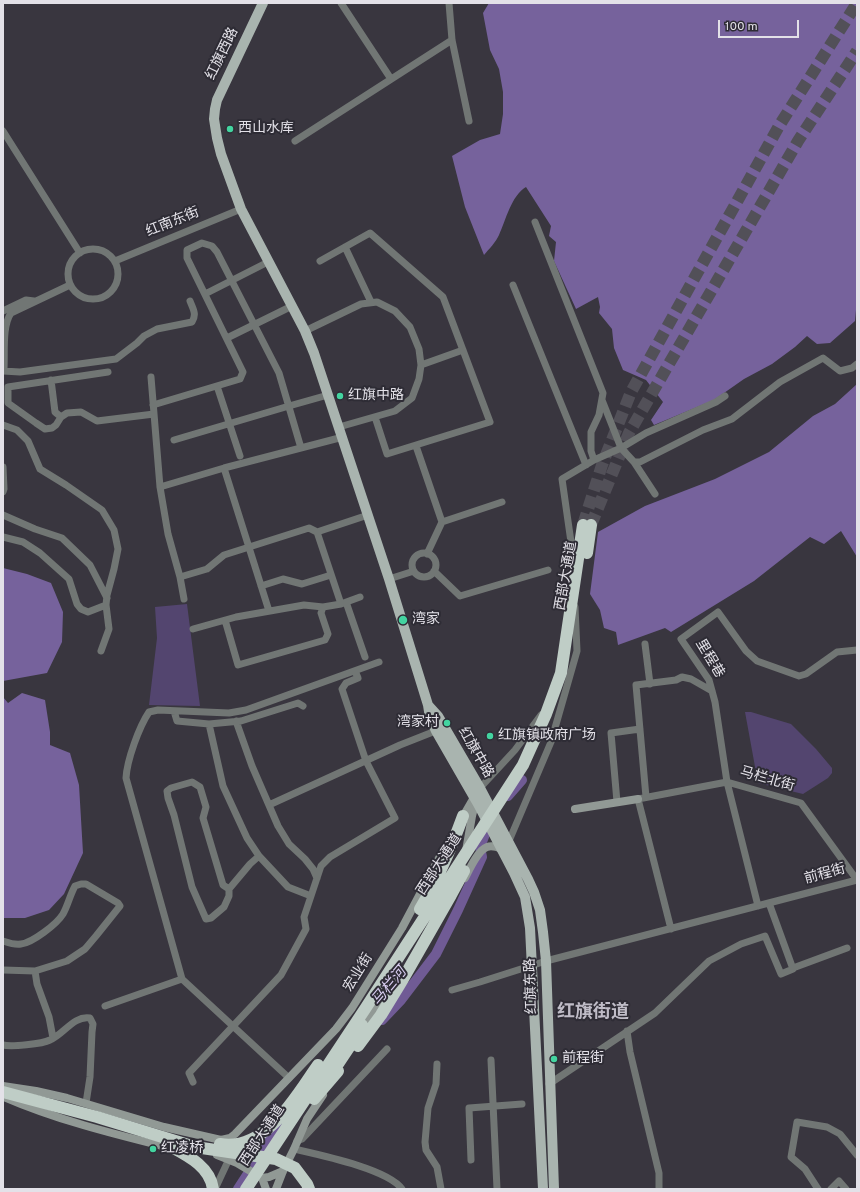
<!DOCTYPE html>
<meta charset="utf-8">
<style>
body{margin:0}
#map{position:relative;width:860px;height:1192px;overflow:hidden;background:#39363f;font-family:Overpass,sans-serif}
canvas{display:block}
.frame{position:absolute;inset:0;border:4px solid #e3e1e8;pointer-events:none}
.scale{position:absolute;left:718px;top:20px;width:81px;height:18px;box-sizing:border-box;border:2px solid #e3e1e8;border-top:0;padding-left:5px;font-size:12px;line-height:14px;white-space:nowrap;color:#e3e1e8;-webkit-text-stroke:3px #2e2c35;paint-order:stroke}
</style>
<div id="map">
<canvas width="860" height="1192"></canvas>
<div class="frame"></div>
<div class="scale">100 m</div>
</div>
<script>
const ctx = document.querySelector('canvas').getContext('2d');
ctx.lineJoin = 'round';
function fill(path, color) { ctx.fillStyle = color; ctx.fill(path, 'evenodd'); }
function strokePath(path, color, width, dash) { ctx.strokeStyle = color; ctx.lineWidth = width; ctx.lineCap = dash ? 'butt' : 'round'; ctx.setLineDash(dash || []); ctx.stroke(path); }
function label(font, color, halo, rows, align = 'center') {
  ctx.font = font + ' Overpass,"Noto Sans SC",sans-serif'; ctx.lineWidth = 4; ctx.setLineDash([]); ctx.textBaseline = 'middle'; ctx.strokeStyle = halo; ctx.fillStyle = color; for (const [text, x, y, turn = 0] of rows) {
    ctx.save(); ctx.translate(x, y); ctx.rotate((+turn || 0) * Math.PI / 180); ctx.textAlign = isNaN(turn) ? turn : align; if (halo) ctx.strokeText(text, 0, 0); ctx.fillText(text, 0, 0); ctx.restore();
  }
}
const green = new Path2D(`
 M187,604L200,706L149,705L157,638L155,607Z
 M745,712H751L791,724L816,749L832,768V773L828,778L803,794L758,783Z`);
const forest = new Path2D(`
 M489,3H857V309L856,310L855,321L830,343L817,344L807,336L795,347L772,364L744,379L714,400L654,425L651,420L663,402L646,380L623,370L614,348L612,329L599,313L600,307L598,297L576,309L554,261L556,242L549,236L551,226L526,187C511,196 506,220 499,235C496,242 489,249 484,255L465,207L452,156L480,140L500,134L503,114V92L499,69L490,50L483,13Z
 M857,384V557L841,531L824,544L810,537L754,581L671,632L665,628L618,645L616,632L604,628L600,610L590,594L598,532L645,506L715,479L769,452L813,416L835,404Z
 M3,568L27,574L51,583L63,612L62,642L47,673L3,681Z
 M22,693L45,700L50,732V745L70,753L79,785L83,853L64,894L49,910L25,918H3V697L8,703Z`);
const river = new Path2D(`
 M508,796L522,780
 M382,1020L401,1000L436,954L458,910L482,857L480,847L489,824
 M238,1189L273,1135L288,1119`);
const highwayTunnel = new Path2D(`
 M583,525L602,465L631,392L779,126L857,3
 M591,525L612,474L629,433L644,407L798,141L857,51`);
const street = new Path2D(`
 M341,3L391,79
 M449,3L452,40L469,121
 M3,131L80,253
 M295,141L452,40
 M535,222L603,393L599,415L591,432V451L594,460
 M345,247L371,302
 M68 274a25 25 0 1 1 50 0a25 25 0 1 1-50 0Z
 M115,261L241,209
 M320,261L370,233L443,297L490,422L387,454L375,417
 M513,285L586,465
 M205,294L268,262
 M3,311L26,300L34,301
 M305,331L361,304L377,302L395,311L410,327L419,349L421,365L419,379L412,398L395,411L339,427
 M227,338L292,306
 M421,365L463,350
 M3,369L4,368C5,352 2,326 11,313L70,285
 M3,371L20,372L116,359L137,343L144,336L157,329L192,322C197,314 193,309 190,301
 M108,372L8,387V403L36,423L45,429L52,428L56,425L61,417L67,413L81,412L97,421L154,414
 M151,377L160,487L168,534L180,577L184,599
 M51,380L55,412L61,417
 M217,386L240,456
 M602,400L621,448L634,462H640L703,430L732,419L780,382L823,358L840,371L852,368L857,364
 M153,405L240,379L243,372L187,258V250L202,243L212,246L217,252L279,373L301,448
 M3,425L17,430L28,441L40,469L66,485L102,510L114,530L118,549L114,569L107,595L106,605L109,629L101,651
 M174,440L289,406L328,395
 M416,446L442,522
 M634,462L655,494
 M3,467L4,489L3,492
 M224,468L269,611
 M160,487L224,468L343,437
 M3,515L35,529L62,538L90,565L107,598
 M3,537L23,542L40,553L69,579L77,604L81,609L88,612L106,605
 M412 565a12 12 0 1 1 24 0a12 12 0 1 1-24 0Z
 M427,554L442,522L502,502
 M574,563L562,479L594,460L621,448L646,433L716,402L725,396
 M434,571L460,596L548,570
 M180,577L207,569L224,555L309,528L317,532
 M389,579L414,571
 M261,586L283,579L302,584L331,575
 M360,597L341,604L317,532L368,515
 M346,602L365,657
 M225,620L238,665L325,640L328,634L321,613L323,607
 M193,629L236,617L304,605L323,607L341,604
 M645,644L650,684
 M174,711L177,721L209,724L241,721L298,703L303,706
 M236,721L252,766L278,826L289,844L305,859L313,869L317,878
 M209,724L223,786L247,838L259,856L288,887L311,896
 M480,788L515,750L541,715
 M646,797L636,685L676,680L682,677L691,679L712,691
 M617,802L611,733L640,729
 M269,805L400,745L438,730
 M509,841L551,742L577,651L575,607
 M229,889L223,885L203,818L206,807L200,787L192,782L171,788L167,791L168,798L174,815L192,887L206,919L211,918L224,907L229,896V889L250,864L259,856
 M758,906L727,782L715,702L709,680L681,639L718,612L746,651L757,661L799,676L806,674L837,652L857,650
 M671,929L638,799L727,782L801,803L857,880
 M3,941C9,943 14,945 21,944C32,943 57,924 63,914C68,905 70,895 75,886L81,884H86L118,903L120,906L96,936L85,949L67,961L35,971L3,970
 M793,968L847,948
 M35,971L37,984L49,1017L53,1038
 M452,990L480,982L546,961L857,880
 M105,1006L182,979
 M627,1031L630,1052L659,1173V1189
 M3,1045C11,1047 42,1044 50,1040C63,1035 74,1015 90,1018L93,1024L92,1032L90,1077L86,1103
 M491,1060L497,1189
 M437,1064L436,1084L428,1108L425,1142L426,1150L437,1167L441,1189
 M289,1078L182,979L126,778C127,760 139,727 149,712L158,710L229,713L246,710L379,662
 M193,1082L189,1073L281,975L306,929L304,917L321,866L330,857L395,818L366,761L342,689L346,683L358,678L355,671
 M549,1084L655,1013L709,961L741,944L765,936L781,974L793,969L769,903
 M297,1141L302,1139L387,1049
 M294,1149C320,1155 388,1169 402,1189
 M471,1160L469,1108L522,1104
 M215,1189L229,1159
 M818,1189L805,1169L791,1157L797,1122L827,1127L840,1134L857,1155
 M831,1189L839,1181L846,1189`);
const secondary = new Path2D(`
 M575,809L638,799
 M461,820L476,794
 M466,851L472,816L476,800
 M465,878C469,870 478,850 487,847C492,845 497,847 502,849
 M362,1031L375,1010L395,982
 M3,1086L36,1091L67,1098L164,1127L221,1140L230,1138L235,1134L336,1029L352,1008L402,928L445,847
 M4,1097C57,1120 114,1134 170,1148
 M217,1155L237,1163L262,1178L266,1189
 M262,1178L269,1177L283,1171
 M276,1189L283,1171L294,1149L307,1119L323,1095`);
const primary = new Path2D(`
 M263,3L217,100L215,109L214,119L217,138L221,154L241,209L305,331L314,353L389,579L428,705L430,718L436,731L478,804L514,873L525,897L530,928L543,1189
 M428,705L438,716L480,788L528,879L534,892L540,910L543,932L546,961L554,1189`);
const highway = new Path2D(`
 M587,553L591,525
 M420,909C438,879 451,849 463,816
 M358,1046L381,1015L403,979L451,895L464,871
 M330,1076L354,1040L362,1025
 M3,1092L97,1117L195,1147L276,1159L295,1168L307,1184L309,1189
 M314,1099L338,1071
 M166,1144C184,1154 210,1165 213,1189
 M220,1144C266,1152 296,1096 318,1065
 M246,1189L365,1009L523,765L546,714L561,673L583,525`);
const markers = [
 [230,129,4,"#43d4a0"],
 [340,396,4,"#43d4a0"],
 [403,620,5,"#43d4a0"],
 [447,723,4,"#43d4a0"],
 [490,736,4,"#43d4a0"],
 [554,1059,4,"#43d4a0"],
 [153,1149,4,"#43d4a0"]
];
const streetNames = [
 ["红旗西路",223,54,-64],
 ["红南东街",173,223,-22],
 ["西部大通道",567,576,-80],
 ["里程巷",709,659,59],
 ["红旗中路",475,753,60],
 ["马栏北街",767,780,16],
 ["西部大通道",440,865,-57],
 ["前程街",825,875,-15],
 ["宏业街",359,973,-58],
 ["红旗东路",532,986,-92],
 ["西部大通道",263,1136,-57]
];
const poiNames = [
 ["西山水库",238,129],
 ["红旗中路",348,396],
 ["湾家",412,620],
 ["湾家村",439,723,"right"],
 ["红旗镇政府广场",498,736],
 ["前程街",562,1059],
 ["红凌桥",161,1149]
];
const waterNames = [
 ["马栏河",390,987,-50]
];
const districtNames = [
 ["红旗街道",593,1013]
];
fill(green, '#53456f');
fill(forest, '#76629c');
strokePath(river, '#705b95', 10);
strokePath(highwayTunnel, '#525058', 12, [12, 6]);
strokePath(street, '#717674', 7);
strokePath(secondary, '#919995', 8);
strokePath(primary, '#a9b4af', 10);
strokePath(highway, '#bfcdc6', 12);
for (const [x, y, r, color] of markers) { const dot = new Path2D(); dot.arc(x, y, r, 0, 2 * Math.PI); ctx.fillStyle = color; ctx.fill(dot); strokePath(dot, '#2e2c35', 1.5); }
label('14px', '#e3e1e8', '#2e2c35', streetNames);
label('14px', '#e3e1e8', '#2e2c35', poiNames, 'left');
label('italic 15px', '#dacff2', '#2e2c35', waterNames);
label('bold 18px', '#bfbcc7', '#2e2c35', districtNames);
</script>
